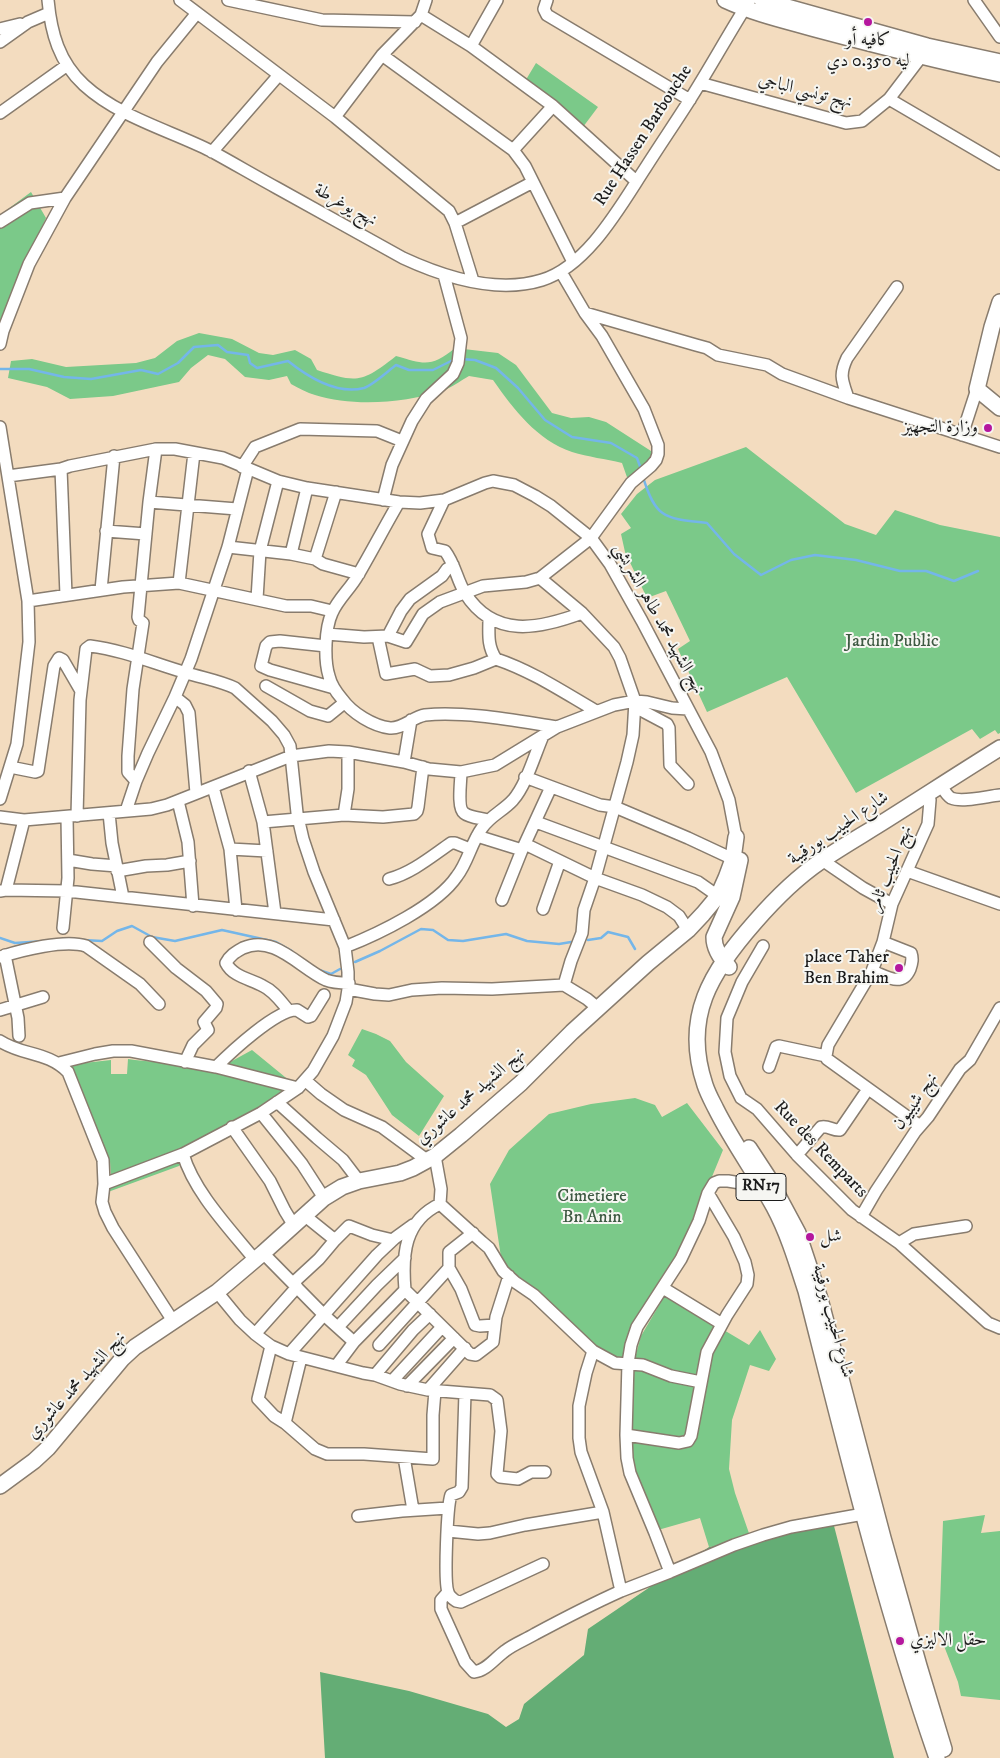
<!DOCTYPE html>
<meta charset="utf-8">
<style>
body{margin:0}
canvas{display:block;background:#f3dcbf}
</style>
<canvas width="1000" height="1758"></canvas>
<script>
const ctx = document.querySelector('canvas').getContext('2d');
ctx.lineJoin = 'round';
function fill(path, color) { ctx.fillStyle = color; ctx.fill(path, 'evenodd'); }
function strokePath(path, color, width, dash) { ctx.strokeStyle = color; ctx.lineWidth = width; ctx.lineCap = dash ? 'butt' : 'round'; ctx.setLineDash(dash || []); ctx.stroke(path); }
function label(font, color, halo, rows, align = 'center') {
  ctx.font = font + ' "IM FELL DW Pica",Amiri,serif'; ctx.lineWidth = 4; ctx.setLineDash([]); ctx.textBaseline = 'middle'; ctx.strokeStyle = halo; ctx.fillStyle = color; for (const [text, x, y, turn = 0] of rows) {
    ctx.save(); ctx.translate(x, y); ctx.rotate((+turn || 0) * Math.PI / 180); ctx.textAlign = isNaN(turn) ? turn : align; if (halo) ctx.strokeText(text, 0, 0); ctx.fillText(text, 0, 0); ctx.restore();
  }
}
const green = new Path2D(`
 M536,63L598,107L580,131L521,88Z
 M31,192L46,218L20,274L0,324V215Z
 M199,333L232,339L259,353L273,355L295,350L311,359L317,370C357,383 362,383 396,356C424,364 431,368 455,348L498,353L516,365L552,413L571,418L589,417L606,422L651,451V459L628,480L622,463C606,459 588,457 572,452C537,440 514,410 493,380L469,376C460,381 451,388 442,391C405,403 353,407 315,395C307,393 299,388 291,384L287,376L269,380L245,377L225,359L208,355L191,368L179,382L113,396L70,399L47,387L8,378L11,361L32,359L66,367L136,363L155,358L177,341Z
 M746,447L845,524L876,535L895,510L940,525L1000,537V733L998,734L995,730L980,739L972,729L856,793L787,677L707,712L678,649L690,641L666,591L647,598L625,552L621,534L631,528L621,514L637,494L655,480Z
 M362,1029L376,1034L390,1041L406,1062L444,1096L419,1136L392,1115L366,1075L352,1066L355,1060L348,1055Z
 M252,1050L296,1086L196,1148L179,1166L108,1192L111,1177L110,1161L66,1065L111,1060V1074H127L128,1059L135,1060L185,1065L212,1072Z
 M635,1098L655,1105L662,1117L687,1103L723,1150L688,1235L622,1363L601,1352L502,1264L490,1184L509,1150L549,1114L591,1104Z
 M665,1295L749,1345L760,1330L776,1359L769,1371L750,1365L732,1420L729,1469L735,1493L751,1539L709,1547L700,1518L658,1530L632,1471L628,1438L620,1413L641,1336Z
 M985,1515L981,1533L1000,1531V1700L961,1696L958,1682L939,1633L943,1521Z`);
const forest = new Path2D(`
 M833,1522L894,1758H325L320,1672L409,1691L488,1714L506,1727L519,1719L524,1704L584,1655L588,1629L709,1547Z`);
const stream = new Path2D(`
 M461,359L475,360L496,368L518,388L545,420L572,437L611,443L637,458L641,469
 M0,369H29L64,377L91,379L141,370L158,374L178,363L194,347L218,345L227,352L248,355L250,363L257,368L288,361C308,377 337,395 364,388C373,385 388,371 396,365L409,370H433L455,359
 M643,477C656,520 666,518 707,523L734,554L761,575L791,560L815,555L856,560L900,571H926L954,581L978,571
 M0,938L15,943L45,941
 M83,940L102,941L117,931L132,926L152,937L175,941L222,930L276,942L292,951
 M588,940L601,938L608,932L628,937L635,949
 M355,962L380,951L421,929L433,930L448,940L463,941L506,934L527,941L559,944L571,942
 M319,970L331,974L340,969`);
const minor = new Path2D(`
 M48,0C51,33 59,62 84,85C119,117 169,130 211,151C233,163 255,176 277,188C319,211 361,235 403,258C444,277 497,294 542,280C588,266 621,205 646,167C660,145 675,123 689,101C710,68 729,33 750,0
 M180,0L335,117L449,211L455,223L473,281
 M228,0L322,20L415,22
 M547,0L544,9L547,15L690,100
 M974,0L1000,37
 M421,15L471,46L553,106L636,181
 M0,29L20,24
 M0,42L28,22L49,13
 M471,46L497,0
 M382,55L513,150L525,166L573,262
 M700,83L846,123L862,121L889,99L921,57L925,50
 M889,99L1000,164
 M0,113L66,66
 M335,117L382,55L421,15L426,0
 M513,150L553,106
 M212,152L278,76
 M0,222L30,203L65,198
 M455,223L533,182
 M585,313L696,345L707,348L718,355L767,365L782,374L848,398L1000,447
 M0,344L3,331L29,264L65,198L157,62L197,13
 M848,398C842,380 839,375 847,358L897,287
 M0,427L28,601L29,642L17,744L0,799
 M962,435L977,389
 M242,467L255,447L300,429L377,431L402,441
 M8,476L61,469
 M383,500L392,465L412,421L426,399L453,374L458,363L461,338L444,275
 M444,500L428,534L432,548L445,551C455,564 457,580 465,593C494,639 539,629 582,613
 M149,502L237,509
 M399,502C385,526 372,551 358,575C351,588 338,599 332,613C325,628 324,660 329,676C331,685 336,692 342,699C352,713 373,726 390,728C402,729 413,717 425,715C466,711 517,721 557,727
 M106,531L146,534
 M228,547L291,554L315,559L336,492
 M291,554L307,488
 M315,559L323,564L359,574
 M540,578L582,613L614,647L620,658L635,701L633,735L627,762L595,878L584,910L582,933L571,961L564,985
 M179,583L194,453
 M101,590L114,456
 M66,595L61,469L70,466L156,449H175L223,458L278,481L307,488L399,502L420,503L444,500L485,483L493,481L514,485L535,496L551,506L591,538L610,564L642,621L711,752L729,800L736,837
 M257,599L260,551L278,481
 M28,601L123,587L179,583L286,606H311L332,611
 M489,618C489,633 487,646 496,659
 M327,634L364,637L388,636L406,642L423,614L440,602L483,586L526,582L540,578L591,538L631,483L651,466L656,460L658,454V445L644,409L602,336L585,313L561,272
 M388,636L401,611L410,599L442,576L447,569L453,565
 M378,637L386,674L415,669L430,676L449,675L474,668L496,659C532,671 563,692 596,711
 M326,646L280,641L270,642L266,646L261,666L270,670L334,688
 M266,686L310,711L328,716L344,703
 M175,697L185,705L189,713L196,793
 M635,707L667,724L669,728L670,765L688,784
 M404,762L411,720
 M10,767L35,772L38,771L54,666L59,658L63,660L81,691
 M249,771L263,822L275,913
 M461,772C461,781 457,808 464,813C470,818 481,818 488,820
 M525,777L600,805L615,807L688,838L733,859
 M136,781L128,772V756L133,689L143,623L139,620L138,617L149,502L156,449
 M941,785C944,790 946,795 951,798C962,803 988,796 1000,795
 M213,787L230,849L236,910
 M178,801L188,842L193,906
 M126,811L136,781L148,753L175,697L191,659L228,547L248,469
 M109,813L112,843L123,897
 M344,815L348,789V752
 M77,816L80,700L86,649L90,646C124,650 155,664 187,673C203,678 220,681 235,688L272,721L284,735L290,746L297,813L303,839L314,872L345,947L348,972V989L346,1002L333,1036L313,1071L298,1088L261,1113L183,1154C194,1192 230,1229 255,1260
 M0,817L24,820L151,809L167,805L291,756L329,751L348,752L404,762L429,769L461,772L495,765L557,727L614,705L635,701L647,702L672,708L688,709
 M263,822L344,815L383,817L414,814L417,811L418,807L423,767
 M536,822L698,882L718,896
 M477,836L522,850
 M525,844L560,861L543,909
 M230,849L267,851
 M68,860L92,864L117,866
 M822,860L863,888L892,904
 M560,861L595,878L642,895L667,907L679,916L688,930
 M117,871L146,866L167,865L190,861
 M907,871L1000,904
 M389,879C412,873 432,856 451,843H455L470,849
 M6,890L24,820
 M0,891L6,890L67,891L334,920
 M502,900L522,850L551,787
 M63,928L68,878L67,817
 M150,942L176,968L206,991L217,1004L216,1008L204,1022L208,1030L193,1045L185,1062
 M763,946L742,982L727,1018L725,1052L730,1076L741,1098L757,1109L797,1155L852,1210L899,1243L988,1323L1000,1328
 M345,947C378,934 437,906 457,876C468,862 471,843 482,828C490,816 503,811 513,800C526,785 534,757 542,738
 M5,955L18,1018L19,1036
 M0,957C22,950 65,939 86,946L140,984L159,1004
 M872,971C886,976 902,988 910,969C912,963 913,959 911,953L883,942
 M348,989L375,994L389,995L412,990L442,988L492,989L564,985L587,999L599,1009
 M0,1010L43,997
 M289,1011C281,1002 274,991 263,986C251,979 233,977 226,963C230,955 236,952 243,948C274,934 300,968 326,980C333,983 341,983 349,983
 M0,1041C23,1056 47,1051 68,1072L103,1160L104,1184L102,1202L105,1212L113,1228L173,1321
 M826,1056L828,1045L872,971L883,942L892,904L928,824L930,800L928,793
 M826,1056L827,1059L920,1126
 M59,1063L95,1054L113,1051H131L216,1067L298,1088
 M216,1067C231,1052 277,1009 297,1010L308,1017L311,1016L324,995
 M769,1067L776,1047L779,1046L826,1056
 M306,1081L321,1094L344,1110L382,1127L428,1161
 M277,1102L317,1138L343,1160L359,1181
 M261,1113L302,1164L324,1198
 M232,1127L270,1181L285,1211L293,1224
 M797,1155L821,1127C828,1125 833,1131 840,1130L868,1089
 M435,1156L441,1189L440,1204C404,1221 402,1255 405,1290L470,1354L476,1355L493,1342L496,1317L509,1276
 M765,1178L747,1184L728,1181H719L714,1183L708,1193L699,1221L681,1259L637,1327L631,1345L628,1363L626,1435L627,1458L630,1473L655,1533L670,1572L734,1545L763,1535L791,1527L869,1513
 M104,1184L183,1154
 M440,1204L482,1242L489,1248L503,1271L515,1282L534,1295L593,1351
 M304,1215L335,1240L349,1226L372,1235L393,1240
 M861,1217L876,1191L915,1132L928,1117L960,1069L970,1060L1000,1008
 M899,1243L914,1234L966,1226
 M263,1253L324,1315L354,1342
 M449,1268V1252L473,1233
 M293,1283L319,1259L335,1240
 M663,1288L722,1324
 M217,1292L240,1320L255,1334L271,1346L289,1354L363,1373L375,1375L400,1384L428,1390L490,1395L497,1400L501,1431L497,1474L500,1477L518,1479L531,1472H545
 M338,1327L377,1285L405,1258
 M255,1334L297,1287
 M379,1345L449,1268L461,1289L475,1325L480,1326L495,1325
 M271,1346L258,1399L274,1416L285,1423L315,1449L327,1454H364L433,1459V1415L435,1391
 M289,1354L377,1255L395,1238L413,1225
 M336,1366L354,1342L405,1290
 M375,1375L413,1330L430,1314
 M392,1381L442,1327
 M407,1386L454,1338
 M428,1390L465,1348
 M465,1393L462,1487L459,1492L451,1495C447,1506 444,1582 448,1592C449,1596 453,1599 456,1601L461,1602L543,1564
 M285,1423L301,1358
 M626,1435L679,1443L688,1441L691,1436L707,1352L727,1315L747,1284L748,1275L745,1262L734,1237L708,1193
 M404,1457L413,1510
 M358,1516L402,1511L448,1508
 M448,1531L478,1534L490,1533L525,1525L603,1512
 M621,1591L670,1572
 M448,1592L441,1600V1609L465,1662L474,1672C486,1671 495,1658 505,1651C514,1644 525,1640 535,1634C563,1619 592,1604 621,1591L603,1512L581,1452L579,1438V1406L586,1373L593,1351L615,1363L643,1365L671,1376L701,1382`);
const major = new Path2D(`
 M725,0C755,14 787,21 819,30C879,46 939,61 1000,74
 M762,0L927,46L1000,62
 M1000,302L992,327L977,389L1000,408
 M729,967C721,959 714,950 714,937L732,897L740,860
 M749,1148L768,1177L798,1233L820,1299L883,1538L919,1666L944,1749
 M0,1486L34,1461L48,1448L122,1359L135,1347L217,1292L263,1253L324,1198L342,1187L359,1181L400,1173L413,1168L435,1156L461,1135L521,1083L572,1032L648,963L688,930L703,914L718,896L726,878L733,859L736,837
 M937,1758C884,1605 846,1448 806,1291C797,1263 788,1233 774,1207C756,1174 733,1143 716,1109C712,1101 708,1094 705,1085C682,1017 711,972 755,922C775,899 796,878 821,861C843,846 866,833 888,819C926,795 963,771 1000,748`);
const markers = [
 [868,22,5,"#b5179e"],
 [988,428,5,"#b5179e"],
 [899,968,5,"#b5179e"],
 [810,1237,5,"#b5179e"],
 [900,1641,5,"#b5179e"]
];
const shields = [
 [761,1187,50]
];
const shieldNames = [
 ["RN17",761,1187]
];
const poiNames = [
 ["كافيه أو",868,41,"center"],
 ["ليه 0.350 دي",868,62,"center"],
 ["وزارة التجهيز",978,428],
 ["place Taher",889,958],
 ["Ben Brahim",889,979],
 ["شل",820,1237,"left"],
 ["حقل الاليزي",910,1641,"left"]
];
const streetNames = [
 ["نهج تونسي الباجي",805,92,14],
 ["Rue Hassen Barbouche",644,136,-57],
 ["نهج يوغرطة",345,206,29],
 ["نهج الشهيد محمد طاهر الشريشي",658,619,61],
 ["شارع الحبيب بورقيبة",839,829,-34],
 ["نهج الحبيب ثامر",891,869,-68],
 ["نهج الشهيد محمد عاشوري",471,1097,-41],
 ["نهج شيبيون",916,1102,-55],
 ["Rue des Remparts",820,1150,46],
 ["شارع الحبيب بورقيبة",832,1321,75],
 ["نهج الشهيد محمد عاشوري",77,1386,-48]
];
const parkNames = [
 ["Jardin Public",892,642],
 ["Cimetiere",592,1197],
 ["Bn Anin",592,1218]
];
fill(green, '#7bc989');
fill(forest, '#64ad75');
strokePath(stream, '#74b6e9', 2.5);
strokePath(minor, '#887c6e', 14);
strokePath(major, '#887c6e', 18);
strokePath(minor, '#fff', 11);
strokePath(major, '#fff', 15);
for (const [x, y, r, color] of markers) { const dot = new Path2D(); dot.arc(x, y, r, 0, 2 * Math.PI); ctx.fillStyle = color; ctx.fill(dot); strokePath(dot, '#f6f6f2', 2); }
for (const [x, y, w] of shields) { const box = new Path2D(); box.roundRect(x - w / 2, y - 13.5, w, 27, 4); ctx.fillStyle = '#f6f6f2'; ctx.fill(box); strokePath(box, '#1c1c1c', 1); }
label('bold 16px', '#1c1c1c', null, shieldNames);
label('18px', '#1c1c1c', '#f6f6f2', poiNames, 'right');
label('18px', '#1c1c1c', '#f6f6f2', streetNames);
label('18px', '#3d5942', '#f6f6f2', parkNames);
</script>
